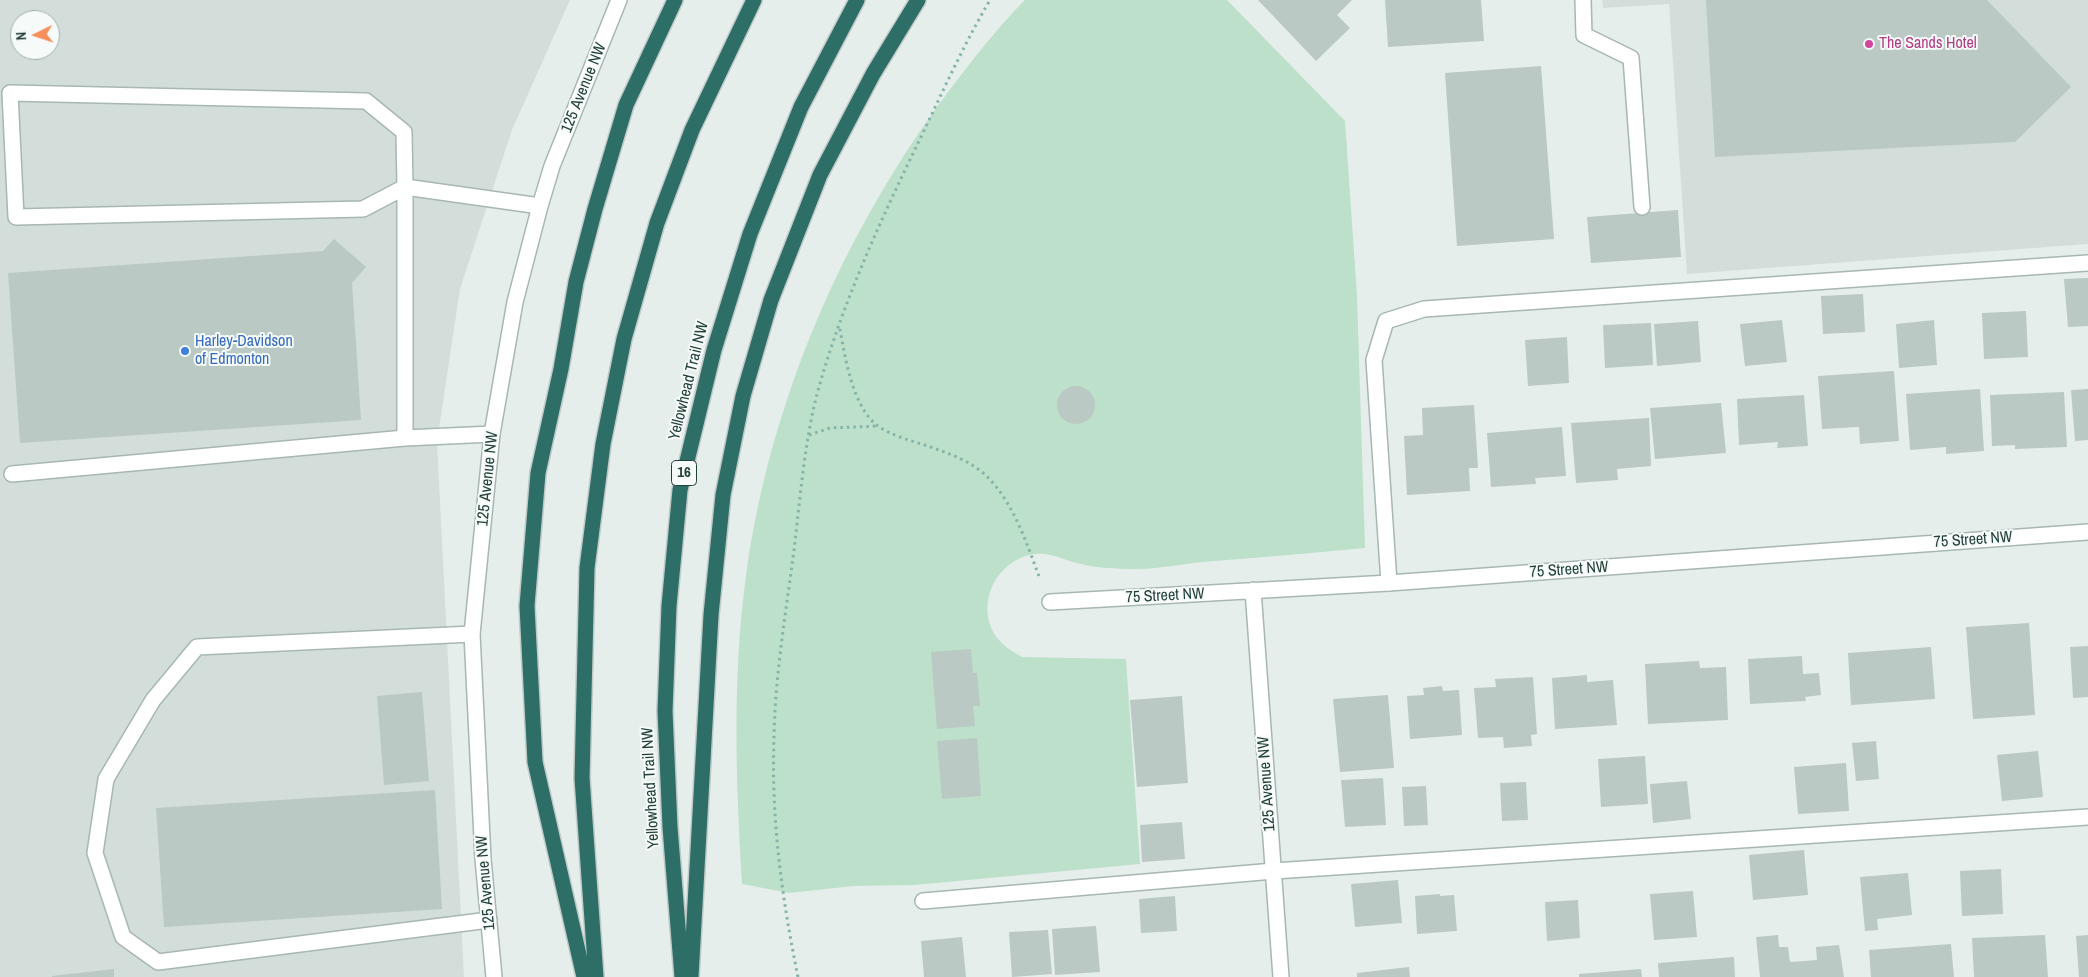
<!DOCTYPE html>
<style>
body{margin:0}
#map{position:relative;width:2088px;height:977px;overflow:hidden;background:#e5eeeb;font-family:"Archivo Narrow",sans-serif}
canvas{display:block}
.north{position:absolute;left:10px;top:10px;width:50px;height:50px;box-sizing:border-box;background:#f6faf8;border:1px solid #a2b0ad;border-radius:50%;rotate:266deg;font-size:14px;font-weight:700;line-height:20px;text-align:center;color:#23413c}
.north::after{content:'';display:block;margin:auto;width:18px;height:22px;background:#f78f5a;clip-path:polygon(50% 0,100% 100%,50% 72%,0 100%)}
</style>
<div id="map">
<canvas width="2088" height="977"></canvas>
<div class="north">N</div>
</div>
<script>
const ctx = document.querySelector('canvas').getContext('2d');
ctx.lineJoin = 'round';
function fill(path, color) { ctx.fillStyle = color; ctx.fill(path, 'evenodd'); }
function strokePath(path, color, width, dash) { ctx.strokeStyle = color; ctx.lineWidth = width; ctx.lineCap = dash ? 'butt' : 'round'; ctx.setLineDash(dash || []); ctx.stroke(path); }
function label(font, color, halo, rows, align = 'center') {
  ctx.font = font + ' "Archivo Narrow",sans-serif'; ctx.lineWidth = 4; ctx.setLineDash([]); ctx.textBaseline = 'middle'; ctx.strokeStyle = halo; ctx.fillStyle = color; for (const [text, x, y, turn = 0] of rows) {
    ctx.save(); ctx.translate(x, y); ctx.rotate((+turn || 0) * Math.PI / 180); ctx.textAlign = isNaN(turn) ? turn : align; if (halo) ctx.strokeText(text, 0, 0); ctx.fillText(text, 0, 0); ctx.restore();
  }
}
const built = new Path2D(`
 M0,0H570L512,130L460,289L437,442L464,977H0ZM20,20H50V50H20Z
 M1602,0H2088V244L1687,274L1669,4L1603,8Z`);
const green = new Path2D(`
 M1025,0H1227L1345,121L1357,296L1365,548C1310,553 1256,558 1202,562C1177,565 1151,570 1126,569C1111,568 1095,568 1081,564C1063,560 1048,550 1029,555C994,564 974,608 998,639C1005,647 1013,652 1022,657L1126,659L1140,864L914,885L854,886L789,893L742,884C736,781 732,679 746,576C770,400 844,230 951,88C974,58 998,27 1025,0Z`);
const building = new Path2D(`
 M1258,0H1352L1337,15L1350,28L1316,61Z
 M1385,0H1481L1484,41L1388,47Z
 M1706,0H1987L2071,87L2015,142L1715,157Z
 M1541,66L1554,239L1457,246L1445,73Z
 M1678,210L1681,257L1591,263L1587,217Z
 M334,239L366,267L352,283L361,420L20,443L8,273L323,251Z
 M2088,278V326L2068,327L2064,279Z
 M1863,294L1865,332L1823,334L1821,296Z
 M2026,311L2028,357L1984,359L1982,313Z
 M1782,320L1787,362L1745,366L1740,324Z
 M1934,320L1937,365L1899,368L1896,324Z
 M1698,321L1701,362L1657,366L1654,324Z
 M1651,323L1653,365L1605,368L1603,325Z
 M1567,337L1569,383L1528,386L1525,340Z
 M1894,371L1899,441L1860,444L1859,427L1822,429L1818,376Z
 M1057 405a19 19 0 1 1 38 0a19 19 0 1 1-38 0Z
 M1980,389L1984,451L1946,454V447L1910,450L1906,394Z
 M2088,389V440L2075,441L2071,390Z
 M2064,392L2067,447L2015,449V445L1992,446L1990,395Z
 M1804,395L1808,446L1777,448L1778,442L1739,445L1737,399Z
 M1721,403L1726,453L1655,459L1650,408Z
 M1474,405L1478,468H1469L1470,491L1407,495L1404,436L1423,435L1422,408Z
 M1649,418L1651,466L1617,469L1618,480L1576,483L1571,423Z
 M1562,427L1566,476L1535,478L1536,484L1491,487L1487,433Z
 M2029,623L2035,715L1973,719L1966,627Z
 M2088,646V697L2073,698L2070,647Z
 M1931,647L1935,699L1851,705L1848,653Z
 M971,649L973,673H977L980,706H973L975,726L937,729L931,652Z
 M1802,656L1803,674L1819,673L1821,695L1805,697L1806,701L1750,704L1748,659Z
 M1699,661L1700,668L1726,667L1728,720L1648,724L1645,664Z
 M1587,675V682L1613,680L1617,725L1555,729L1552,678Z
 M1533,677L1537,734L1531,735L1532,746L1504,748L1503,737L1478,738L1474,688L1496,687L1495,679Z
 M1442,686L1443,691L1459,690L1462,735L1410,739L1407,696L1424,695L1423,688Z
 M422,692L429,781L384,785L377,696Z
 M1388,695L1394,768L1340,772L1333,699Z
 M1182,696L1188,783L1137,787L1130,700Z
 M977,738L981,796L942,799L937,741Z
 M1876,741L1879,779L1856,781L1852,743Z
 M2038,751L2043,797L2002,801L1997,755Z
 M1645,756L1648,804L1601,807L1598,759Z
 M1846,763L1849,811L1798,814L1794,767Z
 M1383,778L1386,825L1345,827L1341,780Z
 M1687,781L1691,819L1653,823L1650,784Z
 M1526,782L1528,820L1502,821L1500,783Z
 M1426,786L1428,825L1404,826L1402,787Z
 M435,790L442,909L164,927L156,808Z
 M1182,822L1185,859L1142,862L1140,825Z
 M1804,850L1808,895L1753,900L1749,855Z
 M2001,869L2003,914L1962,916L1960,871Z
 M1908,873L1912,915L1877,919L1878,930L1865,931L1860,877Z
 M1398,880L1402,923L1355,927L1351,884Z
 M1693,891L1697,937L1654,940L1650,894Z
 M1440,894V896L1454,895L1457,931L1417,934L1415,896Z
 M1175,896L1177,931L1141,933L1139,899Z
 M1578,900L1580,938L1547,941L1545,902Z
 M1096,926L1100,972L1055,975L1052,929Z
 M1048,930L1052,974L1012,977L1009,932Z
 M1778,935L1779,947H1788L1790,962L1817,960L1816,947L1839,945L1844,977H1760L1756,937Z
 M2045,935L2048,977H1974L1972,938Z
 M2088,935V977H2079L2076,936Z
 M962,937L966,977H924L921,941Z
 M1951,944L1954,977H1871L1869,950Z
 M1734,957L1735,977H1659L1658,963Z
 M1409,967L1410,977H1357V973Z
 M114,969V977H52V976Z
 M1641,969L1642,977H1579V974Z`);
const path = new Path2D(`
 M840,329C845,358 853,408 878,426C892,436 912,441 928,446C947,453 966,459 982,472C1013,499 1026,542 1040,579
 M809,435L830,428L878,426
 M798,977C782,899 771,819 774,738C775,675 786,612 794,550C800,500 804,447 816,398C840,308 880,221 921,137C943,91 964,44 990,0`);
const service = new Path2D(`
 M1583,0L1584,35L1631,58L1642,207
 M492,434L405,438V187L363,209L16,217L10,93L366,101L404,132L405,187L540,206
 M12,474L405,438
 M1389,583L1374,360L1386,321L1424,309L2088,263
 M472,634L197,647L153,700L106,779L95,853L123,937L158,962L489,920
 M923,901L1274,871L2088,817`);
const minor = new Path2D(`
 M1253,590L1281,977
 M1050,602L1389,583L2088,532`);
const tertiary = new Path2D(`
 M494,977L483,859L472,634L492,434L515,302L540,206L552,166L619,0`);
const motorway = new Path2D(`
 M584,977L535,762L527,606L538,473L561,369L576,282L595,209L626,105L675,0
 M596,977L582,778L587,568L603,444L624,339L657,223L692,130L754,0
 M682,977L670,827L665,711L669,606L680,490L714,350L750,234L801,107L857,0
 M691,977L711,615L723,495L743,396L771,300L820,175L873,74L918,0`);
const markers = [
 [1869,44,5,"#d1479c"],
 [185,351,5,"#3f7fe0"]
];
const shields = [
 [684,473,25]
];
const shieldNames = [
 ["16",684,473]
];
const hotelNames = [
 ["The Sands Hotel",1879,44]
];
const streetNames = [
 ["125 Avenue NW",584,88,-68],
 ["Yellowhead Trail NW",689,381,-76],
 ["125 Avenue NW",488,479,-84],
 ["75 Street NW",1973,540,-4],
 ["75 Street NW",1569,570,-4],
 ["75 Street NW",1165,596,-3],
 ["125 Avenue NW",1267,784,-94],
 ["Yellowhead Trail NW",651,788,-93],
 ["125 Avenue NW",486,883,-95]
];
const shopNames = [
 ["Harley-Davidson",195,342],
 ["of Edmonton",195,360]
];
fill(built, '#d3deda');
fill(green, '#bde0ca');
fill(building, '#bac9c4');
strokePath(service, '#a7b7b3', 18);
strokePath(minor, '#a7b7b3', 18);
strokePath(tertiary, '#a7b7b3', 18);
strokePath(motorway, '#c1cac8', 18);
strokePath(path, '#84b3a9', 3, [2.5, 4]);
strokePath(service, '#fff', 15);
strokePath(minor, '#fff', 15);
strokePath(tertiary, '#fff', 15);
strokePath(motorway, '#2d6f67', 15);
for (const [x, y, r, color] of markers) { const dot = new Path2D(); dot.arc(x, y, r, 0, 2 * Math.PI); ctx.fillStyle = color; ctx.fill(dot); strokePath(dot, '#f6faf8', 2); }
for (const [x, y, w] of shields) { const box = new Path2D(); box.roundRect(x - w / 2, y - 12.5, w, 25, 4); ctx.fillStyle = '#f6faf8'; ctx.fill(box); strokePath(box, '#23413c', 1); }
label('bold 15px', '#23413c', null, shieldNames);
label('16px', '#b23c85', '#f6faf8', hotelNames, 'left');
label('16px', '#23413c', '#f6faf8', streetNames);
label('16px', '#366cbe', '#f6faf8', shopNames, 'left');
</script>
